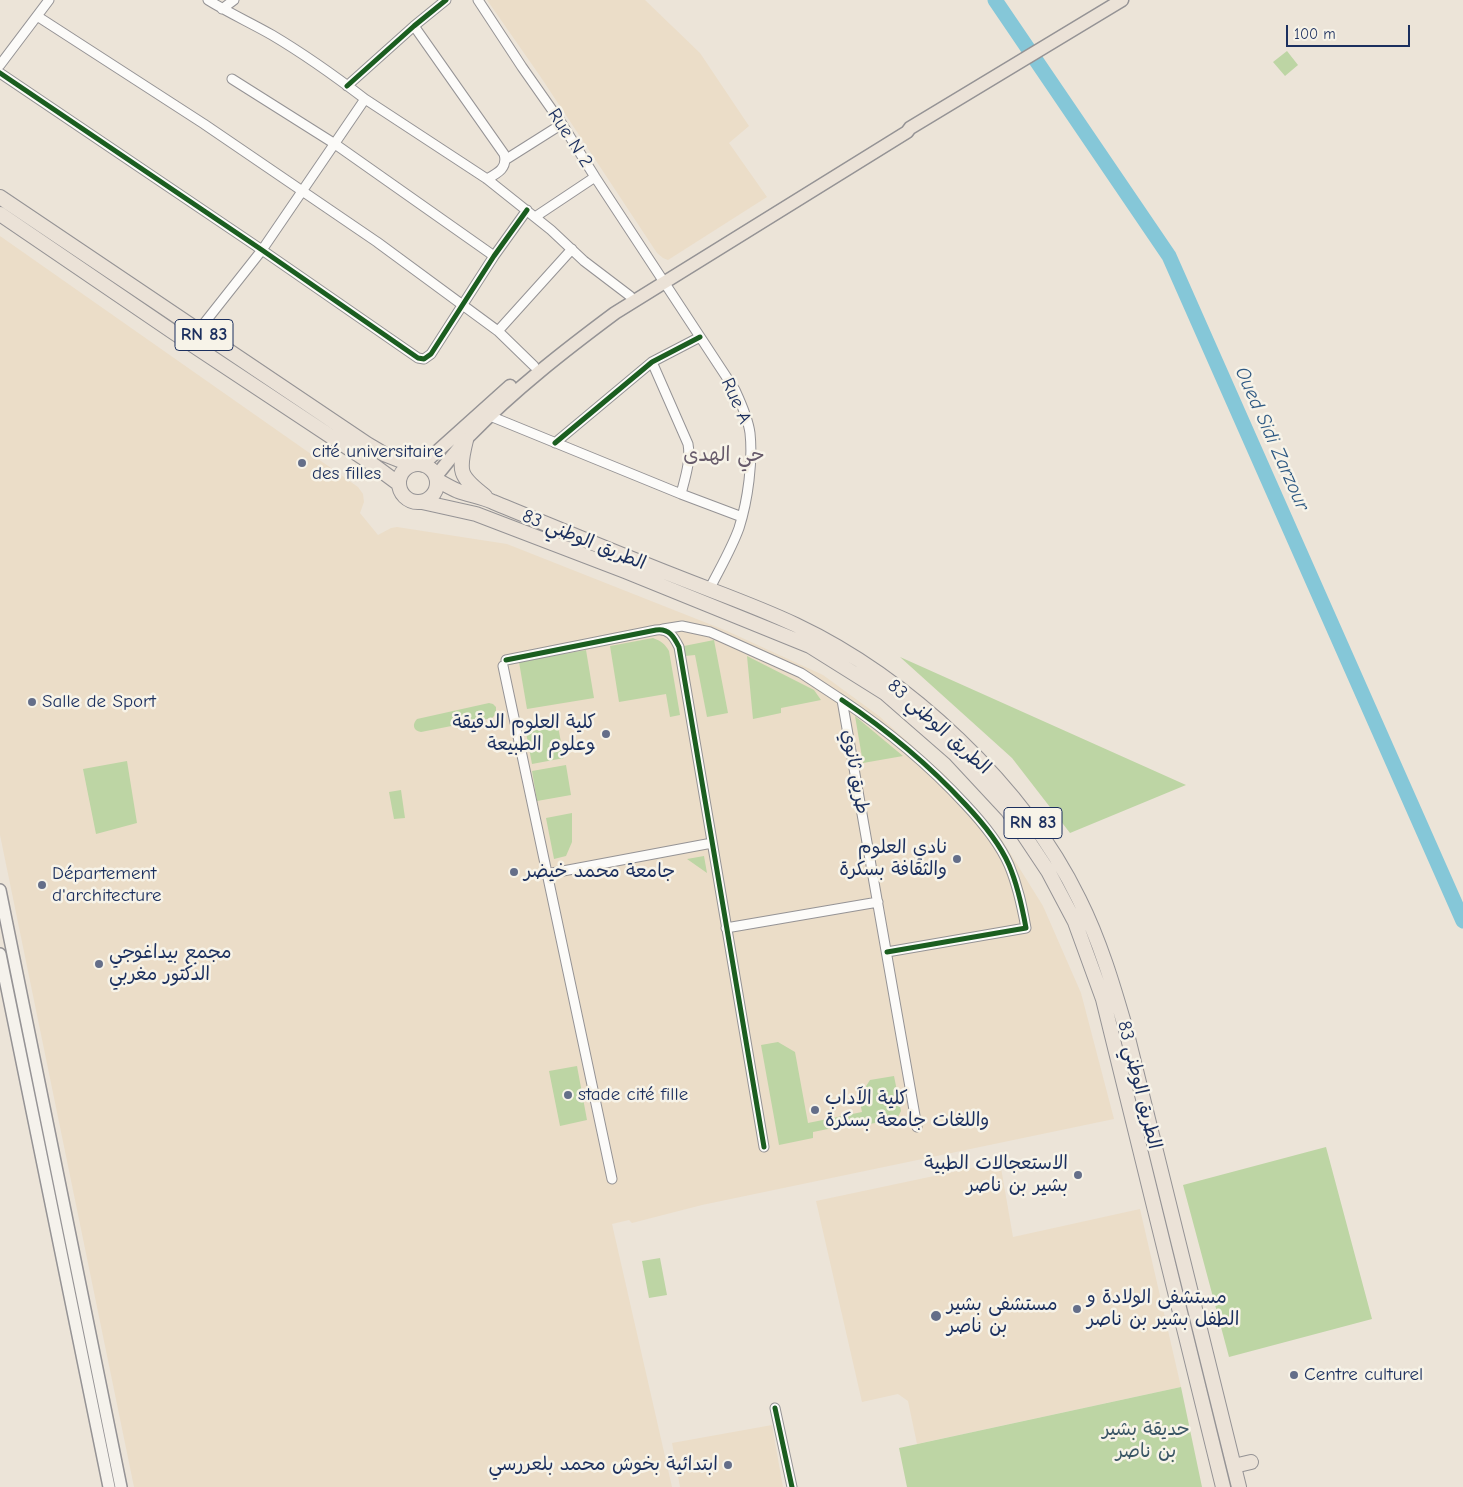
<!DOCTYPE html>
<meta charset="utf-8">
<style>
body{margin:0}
#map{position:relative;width:1463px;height:1487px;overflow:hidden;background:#ece4d8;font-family:"Comic Neue",sans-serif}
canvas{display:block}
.scale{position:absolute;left:1286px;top:25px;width:124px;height:22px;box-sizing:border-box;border:2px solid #1b2f5e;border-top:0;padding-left:6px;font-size:15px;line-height:18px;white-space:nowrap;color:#1b2f5e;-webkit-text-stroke:4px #f7f3e8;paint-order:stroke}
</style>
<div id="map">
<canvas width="1463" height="1487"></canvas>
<div class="scale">100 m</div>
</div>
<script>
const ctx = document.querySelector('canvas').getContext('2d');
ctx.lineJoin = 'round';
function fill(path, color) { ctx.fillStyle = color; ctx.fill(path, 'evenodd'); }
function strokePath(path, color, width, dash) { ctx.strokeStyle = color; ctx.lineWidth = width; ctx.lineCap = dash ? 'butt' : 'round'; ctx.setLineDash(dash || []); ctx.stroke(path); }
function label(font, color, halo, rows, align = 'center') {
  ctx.font = font + ' "Comic Neue","Playpen Sans Arabic",sans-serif'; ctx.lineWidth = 5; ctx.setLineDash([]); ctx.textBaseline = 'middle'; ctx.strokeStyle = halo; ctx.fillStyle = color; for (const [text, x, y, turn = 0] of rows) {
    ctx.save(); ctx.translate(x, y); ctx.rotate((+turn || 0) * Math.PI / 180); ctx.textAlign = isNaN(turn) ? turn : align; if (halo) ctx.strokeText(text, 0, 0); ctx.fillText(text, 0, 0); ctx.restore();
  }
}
const built = new Path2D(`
 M487,0H645L700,53L749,126L729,143L767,197L668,260L663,258L657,253L540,76Z
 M0,236L358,487L363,494L364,502L360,513L378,535L391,528L397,527L507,544L727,631L823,675L879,716L946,776L1000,837L1043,906L1081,993L1114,1119L702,1205L632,1223L629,1220L612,1224L672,1487H134L0,835Z
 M1000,1162L1013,1237L1140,1209L1181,1387L917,1444L908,1401L898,1394L862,1402L816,1201Z
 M772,1425L783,1487H680L672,1443Z`);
const green = new Path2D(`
 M1287,51L1298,65L1285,76L1273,62Z
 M653,638C661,641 665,644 669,651L680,715L670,717L666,694L619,702L610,646Z
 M714,640L728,713L707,717L695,655L685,656L684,646Z
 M586,650L594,698L527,709L519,662Z
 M747,656L814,690L821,700L781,708V713L753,719Z
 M900,657L1186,785L1070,833L1012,758Z
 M489,703L493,704L496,707V714L492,718L421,732C413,731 412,724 417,719Z
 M556,716L564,758L532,764L524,722Z
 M855,716L903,756L863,763Z
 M127,761L137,823L96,834L83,769Z
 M566,765L571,795L537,801L532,771Z
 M401,790L405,818L394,819L389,792Z
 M572,813V842L566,856L554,859L546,818Z
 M704,856L707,873L687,859Z
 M778,1042L795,1052L808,1123L862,1112L859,1097L870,1080L894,1076L901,1111L897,1119L864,1125L863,1122L813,1132V1138L779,1145L761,1045Z
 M577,1066L587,1120L560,1126L549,1071Z
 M1326,1147L1372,1319L1229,1357L1183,1185Z
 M660,1258L667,1295L649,1298L642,1261Z
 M1181,1387L1202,1487H907L899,1448Z`);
const river = new Path2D(`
 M995,0L1169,256L1463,921`);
const minor = new Path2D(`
 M208,0C229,13 251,23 272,35C304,54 335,76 365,99L487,179L551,230L584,261L630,296
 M478,0L522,67L562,124L595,177L735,390C741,403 748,418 750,433C753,461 748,500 739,528C732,548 719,570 709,590
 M222,9L234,0
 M37,16L204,124L377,242L498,331L534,366
 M414,26L504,154C508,168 498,173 487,179
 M0,65L49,0
 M0,73L262,250L418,358L424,359L431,354L494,256L527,210
 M232,79L335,144L494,256
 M347,86L414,26L446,0
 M505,160L562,124
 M535,217L595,177
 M198,331L262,250L365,99
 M498,331L572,249
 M652,362L688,444C691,461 685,478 681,494
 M490,416L681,494L742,517
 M555,443L652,362L700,337
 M663,629L682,626L710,632L801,673L842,700L917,1127
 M506,660L656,630C669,628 674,637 679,647L764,1147
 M503,666L612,1179
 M842,700C887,730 928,764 965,804C982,822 999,842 1009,865C1018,886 1022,906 1026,928L887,952
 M547,874L712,843
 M726,928L878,902
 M775,1408L792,1487`);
const secondary = new Path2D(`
 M0,890L121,1487
 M0,954L109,1487`);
const primary = new Path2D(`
 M422,465L510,386
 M436,476C447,463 458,448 470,435C514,390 564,351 615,313L907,132L910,128L1122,0`);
const trunk = new Path2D(`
 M0,197L367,444L384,454L412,465
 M0,214L173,332L368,461L399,484
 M466,440C458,472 459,476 485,496
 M399 483a19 19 0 1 1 38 0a19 19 0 1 1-38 0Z
 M437,480C444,484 451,488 458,491C469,495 482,497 493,502C554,527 614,552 675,576C715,592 756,606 796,625C908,678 1024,786 1079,899C1100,941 1113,985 1126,1030L1239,1487
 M422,502L476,514L625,571L810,646L885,693L955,754L1008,811L1048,871L1075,922L1103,999L1223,1487
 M1234,1466L1251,1462`);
const cycleway = new Path2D(`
 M0,73L262,250L418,358L424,359L431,354L494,256L527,210
 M347,86L414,26L446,0
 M555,443L652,362L700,337
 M506,660L656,630C669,628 674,637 679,647L764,1147
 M842,700C887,730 928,764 965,804C982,822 999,842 1009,865C1018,886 1022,906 1026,928L887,952
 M775,1408L792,1487`);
const markers = [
 [302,463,5,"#646e89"],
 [32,702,5,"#646e89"],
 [606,734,5,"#646e89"],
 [957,859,5,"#646e89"],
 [514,872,5,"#646e89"],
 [42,885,5,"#646e89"],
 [99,964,5,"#646e89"],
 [568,1095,5,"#646e89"],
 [815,1110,5,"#646e89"],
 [1078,1175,5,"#646e89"],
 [1077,1309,5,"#646e89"],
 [936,1316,6,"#646e89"],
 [1294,1375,5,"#646e89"],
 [728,1465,5,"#646e89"]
];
const shields = [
 [204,335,58],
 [1033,823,58]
];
const shieldNames = [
 ["RN 83",204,335],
 ["RN 83",1033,823]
];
const streetNames = [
 ["Rue N 2",570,138,57],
 ["Rue A",736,401,66],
 ["الطريق الوطني 83",584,540,22],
 ["الطريق الوطني 83",939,727,42],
 ["طريق ثانوي",855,772,80],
 ["الطريق الوطني 83",1139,1085,76]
];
const poiNames = [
 ["cité universitaire",312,452],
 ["des filles",312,474],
 ["Salle de Sport",42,702],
 ["كلية العلوم الدقيقة",596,723,"right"],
 ["وعلوم الطبيعة",596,745,"right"],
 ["نادي العلوم",947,848,"right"],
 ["والثقافة بسكرة",947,870,"right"],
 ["جامعة محمد خيضر",524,872],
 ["Département",52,874],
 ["d'architecture",52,896],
 ["مجمع بيداغوجي",109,953],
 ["الدكتور مغربي",109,975],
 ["stade cité fille",578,1095],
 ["كلية الآداب",825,1099],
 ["واللغات جامعة بسكرة",825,1121],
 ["الاستعجالات الطبية",1068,1164,"right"],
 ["بشير بن ناصر",1068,1186,"right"],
 ["مستشفى الولادة و",1087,1298],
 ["الطفل بشير بن ناصر",1087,1320],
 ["مستشفى بشير",947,1305],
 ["بن ناصر",947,1327],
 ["Centre culturel",1304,1375],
 ["ابتدائية بخوش محمد بلعررسي",718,1465,"right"]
];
const parkNames = [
 ["حديقة بشير",1146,1430],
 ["بن ناصر",1146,1452]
];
const waterNames = [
 ["Oued Sidi Zarzour",1272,439,66]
];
const neighbourhoodNames = [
 ["حي الهدى",724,455]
];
fill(built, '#ebddc8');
fill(green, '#bdd5a4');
strokePath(river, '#85c7d8', 15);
strokePath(minor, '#959395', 11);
strokePath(secondary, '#959395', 14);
strokePath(primary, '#959395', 15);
strokePath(trunk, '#959395', 16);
strokePath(minor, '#fcfbf9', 9);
strokePath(secondary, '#f5f2ec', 11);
strokePath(primary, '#ebe2d7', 12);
strokePath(trunk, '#ebe2d7', 14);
strokePath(cycleway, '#1b5e20', 5);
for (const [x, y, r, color] of markers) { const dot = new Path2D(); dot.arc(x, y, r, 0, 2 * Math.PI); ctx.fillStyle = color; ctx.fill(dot); strokePath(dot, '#f7f3e8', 2); }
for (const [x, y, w] of shields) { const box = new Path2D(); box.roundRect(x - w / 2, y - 15.5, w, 31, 4); ctx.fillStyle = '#f7f3e8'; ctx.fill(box); strokePath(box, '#1b2f5e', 1); }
label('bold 18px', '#1b2f5e', null, shieldNames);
label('19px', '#1b2f5e', '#f7f3e8', streetNames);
label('19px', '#1b2f5e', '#f7f3e8', poiNames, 'left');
label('19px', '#3a5665', '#f7f3e8', parkNames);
label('italic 20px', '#2e5983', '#f7f3e8', waterNames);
label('20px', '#665a6a', '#f7f3e8', neighbourhoodNames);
</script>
